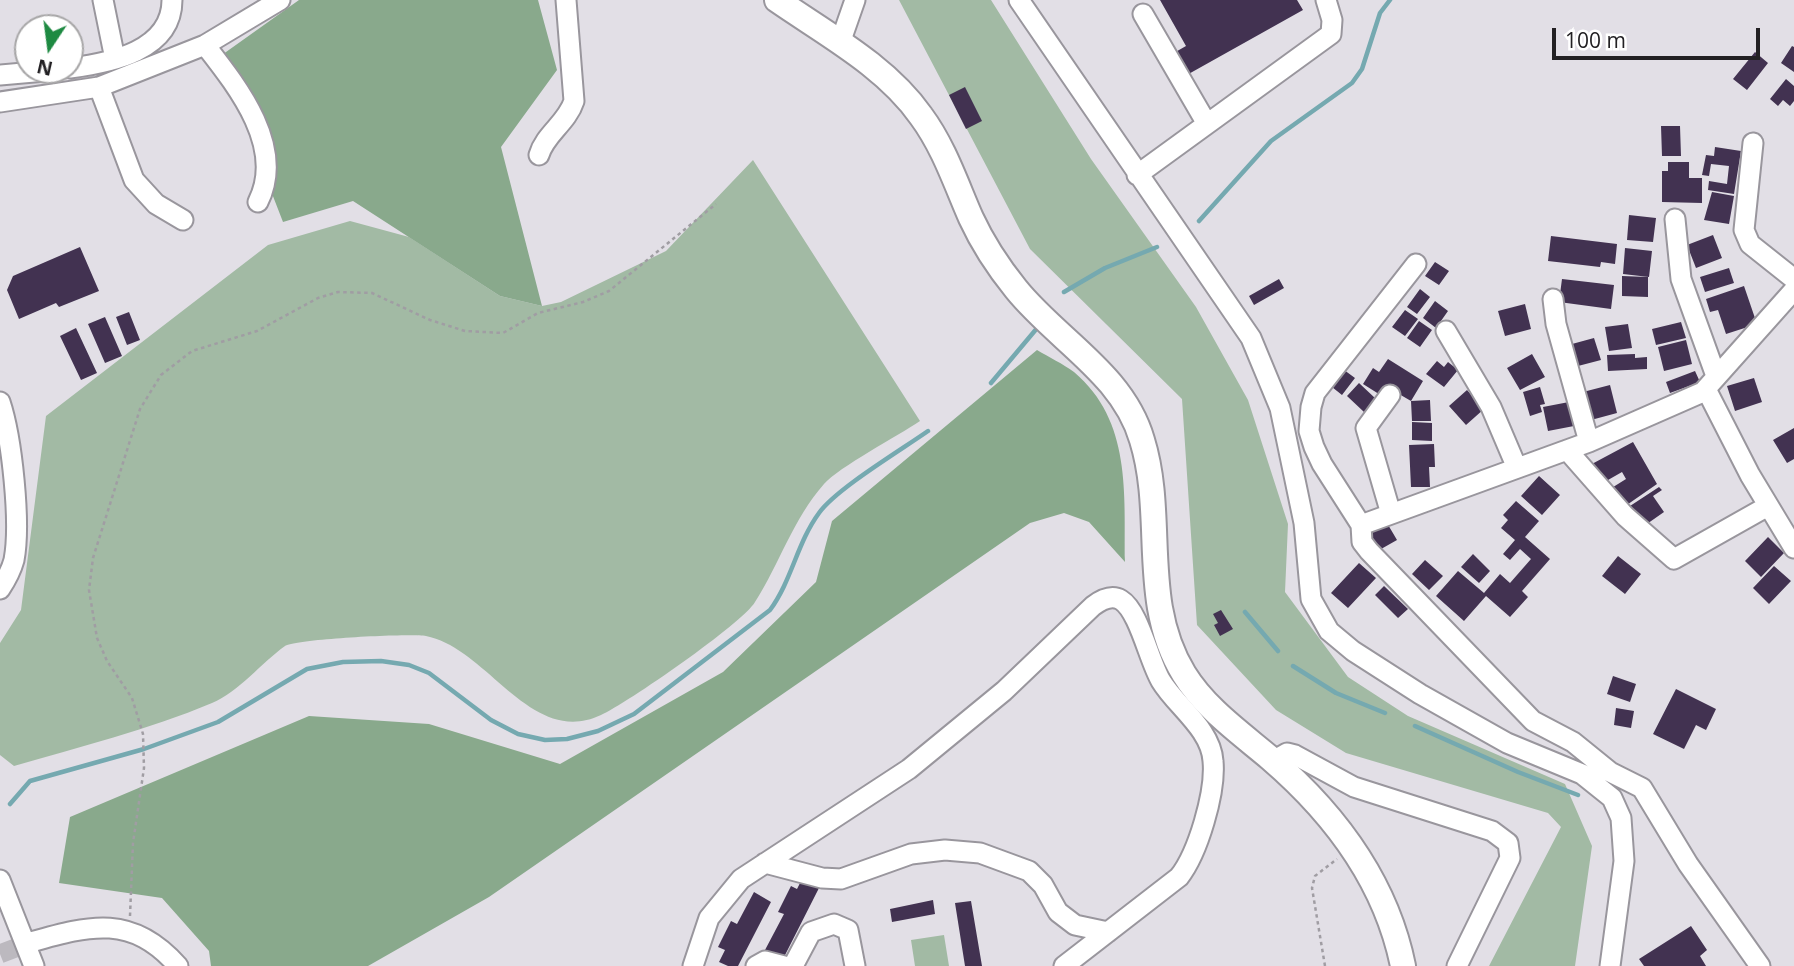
<!DOCTYPE html>
<style>
body{margin:0}
#map{position:relative;width:1794px;height:966px;overflow:hidden;background:#e2dfe6;font-family:"Open Sans",sans-serif}
canvas{display:block}
.north{position:absolute;left:14px;top:14px;width:70px;height:70px;box-sizing:border-box;background:#fff;border:2px solid #a7a6a7;border-radius:50%;rotate:193deg;font-size:19px;font-weight:700;line-height:28px;text-align:center;color:#222023}
.north::after{content:'';display:block;margin:auto;width:24px;height:32px;background:#1e8a42;clip-path:polygon(50% 0,100% 100%,50% 72%,0 100%)}
.scale{position:absolute;left:1552px;top:28px;width:208px;height:32px;box-sizing:border-box;border:4px solid #222023;border-top:0;padding-left:9px;font-size:21px;line-height:24px;white-space:nowrap;color:#222023;-webkit-text-stroke:5px #fff;paint-order:stroke}
</style>
<div id="map">
<canvas width="1794" height="966"></canvas>
<div class="north">N</div>
<div class="scale">100 m</div>
</div>
<script>
const ctx = document.querySelector('canvas').getContext('2d');
ctx.lineJoin = 'round';
function fill(path, color) { ctx.fillStyle = color; ctx.fill(path, 'evenodd'); }
function strokePath(path, color, width, dash) { ctx.strokeStyle = color; ctx.lineWidth = width; ctx.lineCap = dash ? 'butt' : 'round'; ctx.setLineDash(dash || []); ctx.stroke(path); }
const green = new Path2D(`
 M899,0H991L1091,159L1196,307L1248,400L1288,524L1285,592L1348,677L1408,716L1565,784L1592,846L1575,966H1489L1561,827L1548,813L1346,753L1276,710L1197,625L1182,399L1030,249Z
 M753,160L920,421C898,436 839,467 824,484C793,519 780,563 755,602C743,623 626,704 601,715C531,748 488,648 426,636C410,633 295,639 285,646C261,663 239,692 212,703C148,730 79,747 14,766L0,755V643L21,610L46,416L268,245L350,221L409,237L500,296L542,306L561,302L666,251Z
 M944,935L949,966H915L911,940Z`);
const forest = new Path2D(`
 M299,0H538L557,70L501,147L542,306L500,296L353,201L283,222L219,57Z
 M1037,350C1049,357 1063,364 1074,372C1132,421 1124,494 1125,562L1089,522L1064,513L1030,523L489,897L368,966H211L209,951L162,898L59,883L70,817L309,716L429,724L560,764L723,672L816,582L832,521Z`);
const stream = new Path2D(`
 M1199,221L1271,141L1352,83L1362,69L1380,13L1390,0
 M1064,292L1105,268L1157,247
 M991,383L1038,327
 M1245,612L1278,651
 M1293,666L1336,693L1385,713
 M1415,726L1518,772L1578,795
 M10,804L30,781L144,749L218,722L307,669L343,662L381,661L409,665L429,673L491,720L518,734L545,740L567,739L598,731L634,714L770,610C792,580 797,543 819,513C836,489 901,450 928,431`);
const building = new Path2D(`
 M1160,0H1297L1303,10L1185,76L1172,54L1186,46Z
 M1792,46L1794,47V72L1781,63Z
 M1755,52L1768,63L1747,90L1733,79Z
 M1786,79L1794,86V101L1790,106L1783,100L1778,106L1770,99Z
 M965,87L982,121L966,129L949,95Z
 M1661,126H1680L1681,156H1662Z
 M1715,147L1741,151L1734,194L1708,190L1709,181L1727,184L1729,166L1711,164L1709,176L1702,175L1706,155L1714,156Z
 M1668,162H1689V178H1702V203L1662,202V171H1668Z
 M1712,192L1734,196L1729,224L1704,220Z
 M1629,215L1656,218L1653,242L1627,240Z
 M1713,235L1722,258L1696,268L1687,245Z
 M1551,236L1617,244L1615,264L1601,262L1600,267L1548,261Z
 M80,247L99,291L59,307L56,303L19,319L7,290L13,276Z
 M1625,248L1652,251L1649,277L1623,274Z
 M1435,262L1449,271L1439,285L1425,276Z
 M1729,268L1734,283L1705,292L1700,277Z
 M1622,276L1648,277V297L1622,296Z
 M1279,279L1284,288L1254,305L1249,296Z
 M1562,279L1614,285L1611,309L1559,302Z
 M1744,286L1757,324L1726,334L1718,310L1710,312L1706,299Z
 M1420,289L1430,297L1417,314L1407,307Z
 M1435,301L1448,311L1436,328L1423,318Z
 M1525,304L1531,329L1505,336L1498,311Z
 M1405,310L1418,319L1405,336L1392,327Z
 M129,312L140,340L127,345L116,317Z
 M105,317L122,356L105,363L88,324Z
 M1419,321L1432,330L1420,347L1407,338Z
 M1681,322L1686,338L1656,345L1652,329Z
 M1628,324L1632,348L1609,351L1605,327Z
 M76,328L97,373L81,380L60,336Z
 M1594,338L1601,360L1578,366L1572,344Z
 M1686,340L1692,364L1664,371L1658,347Z
 M1532,354L1545,377L1520,390L1507,368Z
 M1635,354V358L1647,357V369L1608,371L1607,355Z
 M1388,359L1423,381L1411,401L1430,400L1431,421H1412L1411,401L1387,387L1382,396L1363,384L1373,368L1379,372Z
 M1437,361L1444,367L1448,362L1458,370L1444,387L1426,374Z
 M1340,367L1355,378L1342,395L1327,383Z
 M1695,371L1700,382L1670,393L1666,382Z
 M1754,378L1762,402L1735,411L1727,386Z
 M1359,383L1376,399L1364,412L1347,396Z
 M1610,385L1617,413L1591,420L1583,392Z
 M1540,387L1545,404L1540,405L1542,412L1530,416L1523,392Z
 M1467,390L1484,409L1466,425L1449,406Z
 M1569,402L1574,426L1548,431L1543,407Z
 M1412,422L1432,423V441L1412,440Z
 M1794,428V459L1787,463L1773,440Z
 M1633,442L1657,484L1621,509L1610,489L1626,479L1622,472L1601,484L1590,465Z
 M1434,444L1435,467H1429L1430,487H1411L1409,445Z
 M1539,476L1560,495L1542,515L1521,496Z
 M1659,487L1662,490L1653,496L1664,512L1644,526L1630,506Z
 M1516,501L1539,521L1525,537L1550,559L1522,591L1528,597L1510,617L1486,596L1464,621L1436,596L1458,571L1484,593L1500,574L1510,583L1531,559L1520,549L1510,560L1503,554L1515,540L1501,528L1508,520L1503,515Z
 M1387,523L1397,540L1374,553L1364,536Z
 M1768,537L1784,553L1761,577L1745,561Z
 M1473,554L1490,571L1479,583L1461,567Z
 M1618,556L1641,574L1625,594L1602,576Z
 M1425,560L1443,576L1429,590L1412,574Z
 M1359,563L1376,578L1348,608L1331,593Z
 M1774,566L1791,581L1769,604L1753,588Z
 M1384,586L1408,609L1398,618L1375,595Z
 M1221,610L1233,629L1220,636L1214,625L1218,623L1213,614Z
 M1613,676L1636,684L1630,702L1607,694Z
 M1676,689L1716,709L1706,730L1696,725L1684,749L1653,734Z
 M1616,708L1634,711L1631,728L1614,725Z
 M802,879L819,888L783,959L765,950L784,914L778,912L791,886L797,889Z
 M754,892L771,902L738,966H728L719,962L725,950L718,947L731,921L737,924Z
 M933,900L935,914L892,922L890,909Z
 M971,901L982,966H965L955,903Z
 M1691,926L1707,950L1700,956L1706,966H1644L1639,959Z`);
const minorTunnel = new Path2D(`
 M0,954L31,942`);
const path = new Path2D(`
 M130,916L133,843L144,768L143,734L132,698L107,661L97,638L89,590L93,558L140,409L161,375L192,351L257,331L318,298L338,292L372,293L430,320L465,331L503,333L538,313L583,302L609,291L716,204
 M1325,966L1312,888L1315,876L1337,859`);
const minor = new Path2D(`
 M103,0L115,59
 M1019,0L1251,338L1280,408L1304,523L1311,599L1329,631L1353,651L1420,694L1507,743L1582,774L1612,798L1621,818L1624,861L1610,966
 M1143,14L1207,124
 M840,43L855,0
 M205,45C237,86 286,147 258,202
 M70,68C110,63 172,51 172,0
 M0,75L57,70
 M99,87L134,180L156,204L183,220
 M0,102L99,87L205,45L280,0
 M1753,143L1744,230L1750,244L1794,279
 M539,155C545,134 567,123 574,101L566,0
 M1137,175L1331,34L1332,20L1326,0
 M1675,219L1681,279L1716,376
 M1416,264L1315,393L1311,407L1309,431L1314,447L1322,464L1361,525L1362,542L1369,551L1533,721L1573,742L1610,772L1642,788L1688,864L1760,966
 M1553,299L1556,324L1589,442
 M1446,331L1491,407L1517,468
 M1706,389L1750,475L1794,548
 M1390,395L1366,428L1391,514
 M0,402C12,438 21,523 14,560C11,571 6,580 0,589
 M1567,450L1625,516L1674,559L1768,506
 M1361,525L1589,442L1703,392L1794,290
 M1273,761L1287,753L1295,755L1354,787L1492,831L1508,843L1510,858L1457,966
 M765,863L822,878L841,879L911,854L945,850L980,853L1029,871L1043,885L1058,912L1075,925L1108,932
 M0,880L34,966
 M31,942C91,925 132,914 178,966
 M693,966L709,918L741,879L909,769L1004,691L1093,606C1101,600 1111,594 1121,600C1139,611 1149,661 1161,681C1176,706 1211,729 1213,761C1216,792 1198,853 1179,877L1064,966
 M756,966L765,961L784,966
 M793,966L811,932L834,924L848,930L855,966`);
const major = new Path2D(`
 M777,0C826,34 886,66 921,116C944,147 956,184 971,218C983,244 999,268 1016,289C1057,340 1123,374 1142,440C1166,517 1139,601 1184,674C1205,708 1239,732 1270,758C1334,813 1386,882 1403,966`);
fill(green, '#a2baa4');
fill(forest, '#89a98c');
strokePath(stream, '#75a9b0', 4.5);
fill(building, '#423251');
strokePath(minorTunnel, '#bcb9bf', 19, [19, 10]);
strokePath(minor, '#99969d', 23);
strokePath(major, '#99969d', 28);
strokePath(path, '#a09da3', 2.5, [3.5, 3.5]);
strokePath(minor, '#fff', 19);
strokePath(major, '#fff', 24);
</script>
